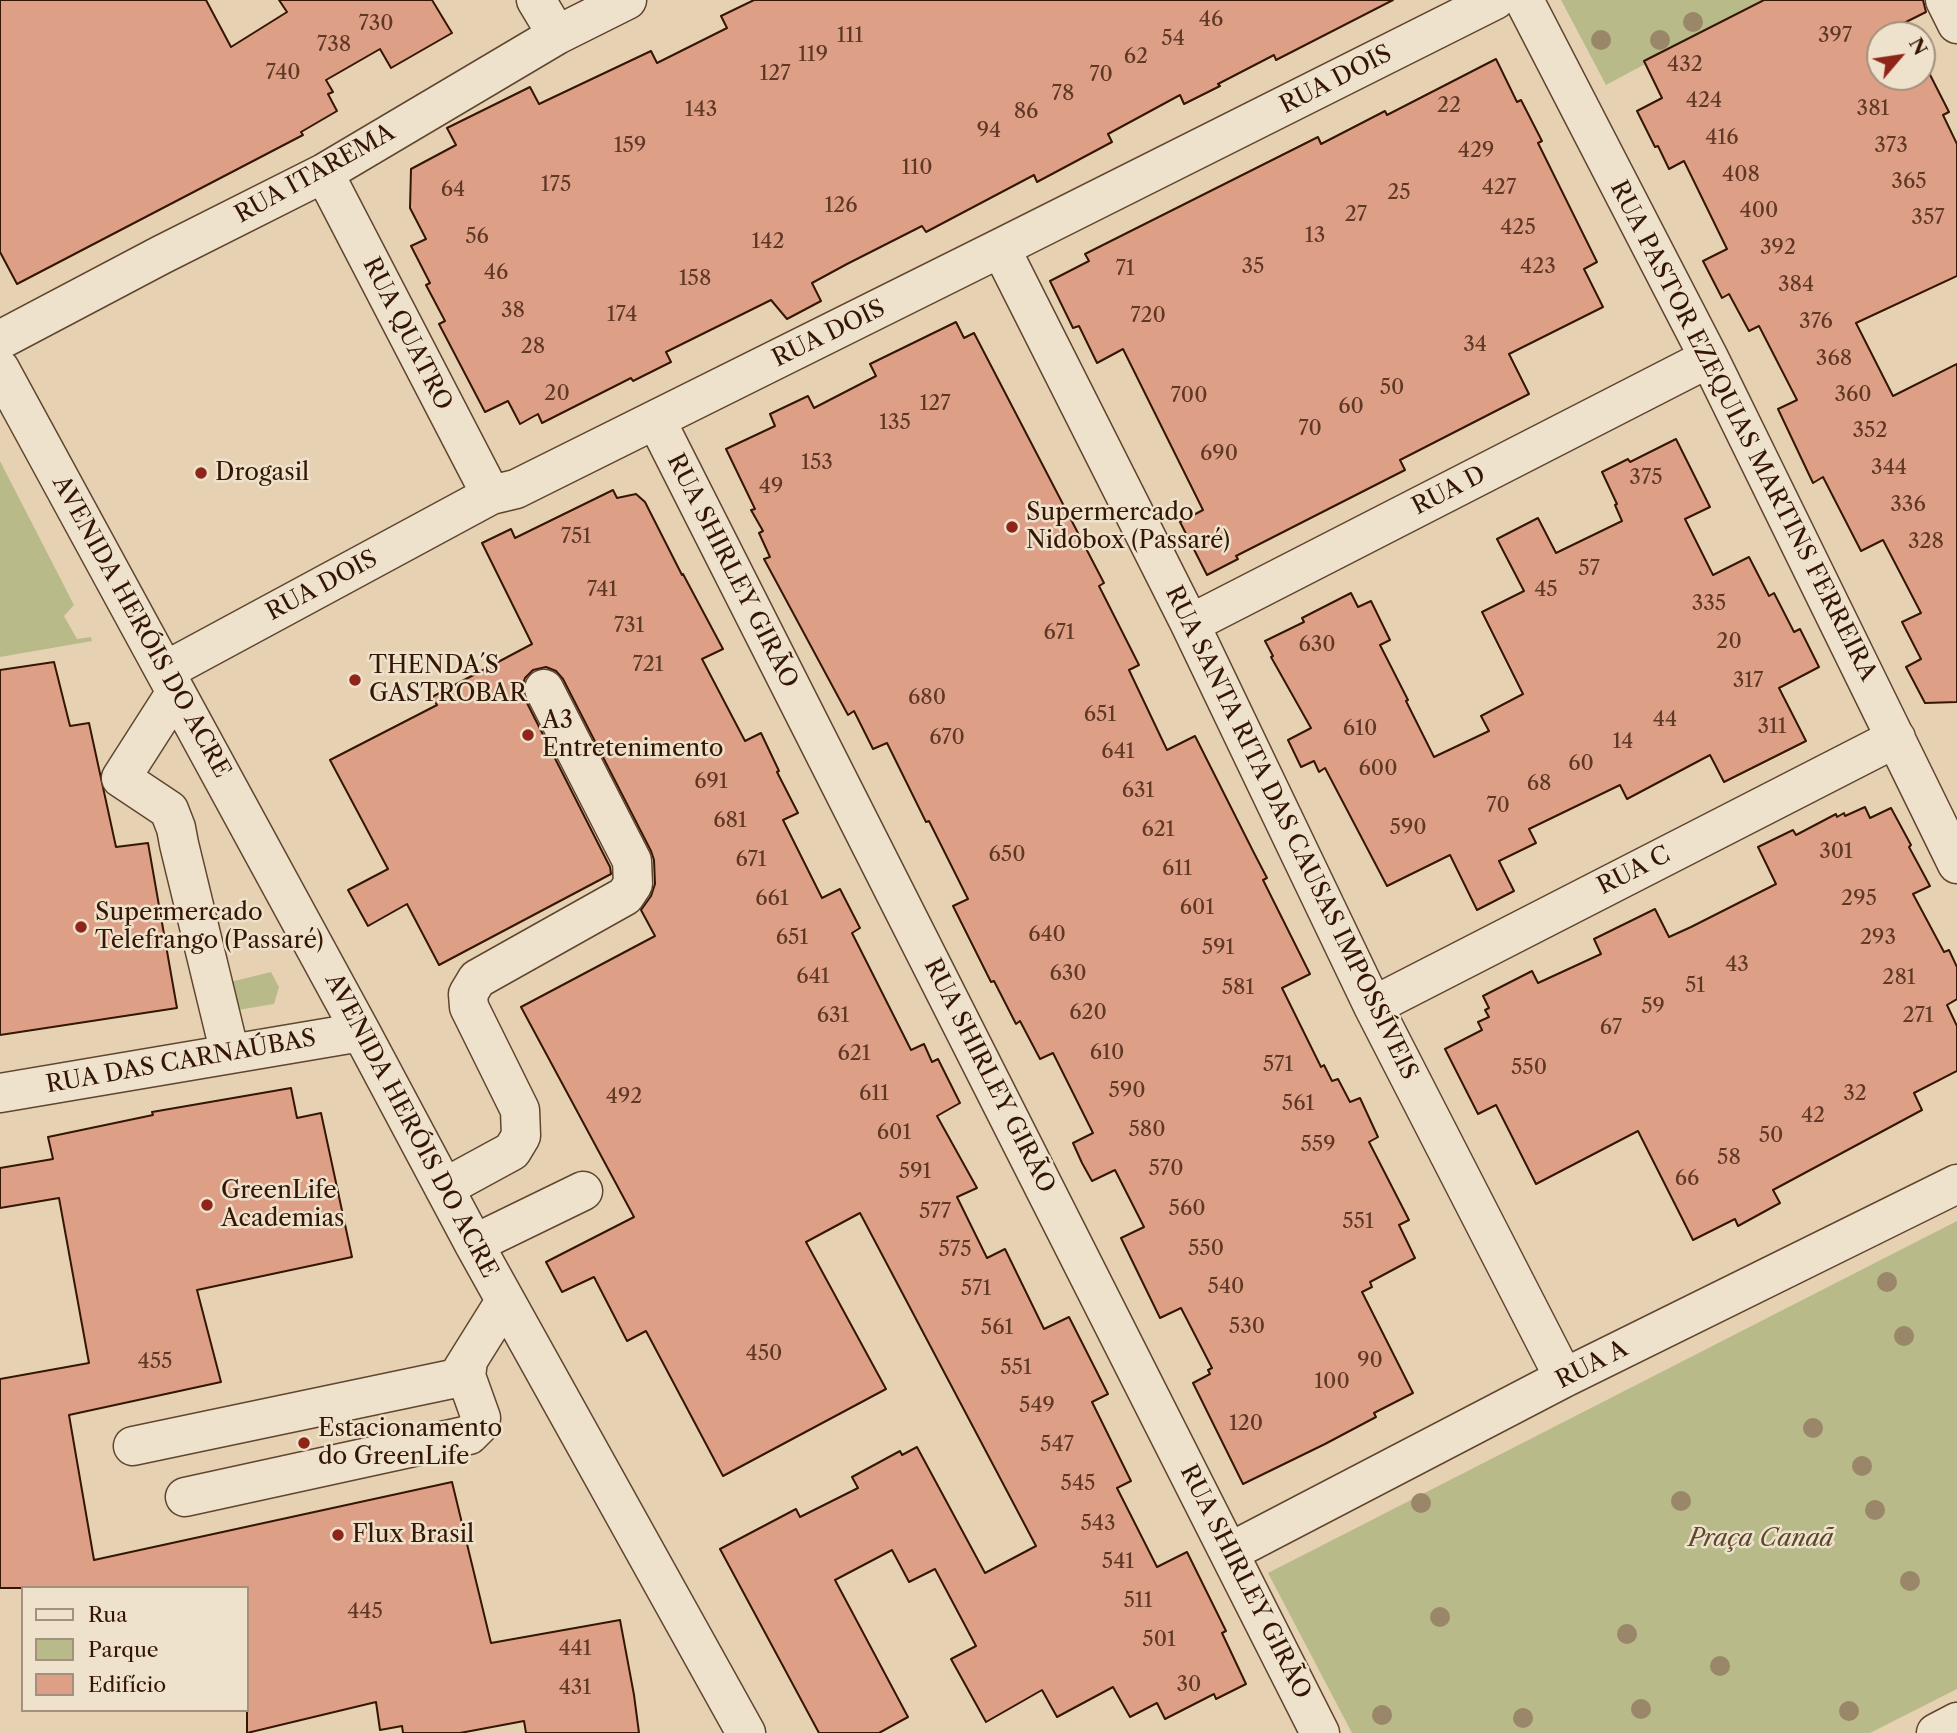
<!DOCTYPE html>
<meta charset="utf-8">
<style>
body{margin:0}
#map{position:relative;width:1957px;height:1733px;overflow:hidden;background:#e6d2b2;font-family:"Libre Caslon Text",serif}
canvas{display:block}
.legend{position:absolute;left:21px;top:1586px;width:228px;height:126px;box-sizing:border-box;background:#efe2cd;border:2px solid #a4907c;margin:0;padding:9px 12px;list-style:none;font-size:21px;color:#341603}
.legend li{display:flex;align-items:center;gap:14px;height:35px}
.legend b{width:35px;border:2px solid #a4907c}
.north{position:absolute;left:1866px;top:21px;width:70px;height:70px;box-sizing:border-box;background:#efe2cd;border:2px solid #a4907c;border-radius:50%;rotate:61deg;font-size:19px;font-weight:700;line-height:28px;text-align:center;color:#341603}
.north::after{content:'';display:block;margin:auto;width:24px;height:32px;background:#8f2418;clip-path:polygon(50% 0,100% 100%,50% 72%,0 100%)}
</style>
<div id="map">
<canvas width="1957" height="1733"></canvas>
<ul class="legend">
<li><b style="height:9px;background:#efe2cd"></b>Rua</li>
<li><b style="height:19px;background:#b9ba89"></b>Parque</li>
<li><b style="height:19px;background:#de9f87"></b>Edifício</li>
</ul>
<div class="north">N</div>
</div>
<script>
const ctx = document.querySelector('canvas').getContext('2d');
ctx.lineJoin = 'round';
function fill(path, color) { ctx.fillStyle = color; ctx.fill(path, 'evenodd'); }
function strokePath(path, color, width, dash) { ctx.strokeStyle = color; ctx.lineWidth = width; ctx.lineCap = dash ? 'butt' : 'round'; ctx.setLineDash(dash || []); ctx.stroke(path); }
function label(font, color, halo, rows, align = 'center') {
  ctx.font = font + ' "Libre Caslon Text",serif'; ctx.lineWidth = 5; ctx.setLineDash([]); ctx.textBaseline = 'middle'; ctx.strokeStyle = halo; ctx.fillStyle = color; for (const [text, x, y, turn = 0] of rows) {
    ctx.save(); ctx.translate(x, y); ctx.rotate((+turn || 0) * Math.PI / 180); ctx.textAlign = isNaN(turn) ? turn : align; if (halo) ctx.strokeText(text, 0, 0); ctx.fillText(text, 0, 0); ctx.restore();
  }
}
const green = new Path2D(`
 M1561,0H1765L1606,85Z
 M0,461L74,605L64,616L77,639L91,637L92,641L0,657Z
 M271,972L279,987L274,1004L232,1011L226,983Z
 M1957,1221V1689L1870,1733H1352L1268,1573Z`);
const building = new Path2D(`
 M0,0H206L231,47L287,12L279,0H432L452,33L391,68L380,49L326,80L333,92L328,94L337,111L301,132L303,135L17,284L0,252Z
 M754,0H1393L1276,60L1274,55L1218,84L1220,86L1184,104L1180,95L1108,134L1112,142L1037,182L1034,175L926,232L922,226L847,264L812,283L821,301L787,319L771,300L666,352L671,362L633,381L631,378L542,423L538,414L520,424L508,401L485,412L439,324L445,321L426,285L430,283L411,246L426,239L410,208L411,169L456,145L447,128L530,87L539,104L651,51L657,63L727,28L721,16Z
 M1764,0H1923L1926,12L1904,23L1910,35H1880V77H1922V59L1949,112L1943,115L1957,144V276L1856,323L1893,396L1957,364V702L1925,703L1906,667L1921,659L1902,622L1921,613L1883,540L1861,551L1823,477L1813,483L1778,409L1797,400L1759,326L1749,331L1729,294L1722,298L1703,261L1727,249L1684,161L1669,169L1658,146L1655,147L1637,111L1662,98L1644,61Z
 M1496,59L1517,102L1521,100L1542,141L1538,143L1597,262L1584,269L1603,307L1509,354L1529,394L1400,460L1405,470L1236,556L1238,559L1207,575L1180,522L1203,510L1123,349L1097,363L1079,326L1073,328L1050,281L1089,261L1085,254L1318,137L1321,144L1385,111L1387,115Z
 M956,322L964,338L974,333L1104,583L1099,586L1139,665L1129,670L1167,750L1195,736L1254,853L1267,878L1263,880L1310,974L1282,988L1321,1067L1324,1065L1332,1081L1338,1079L1350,1102L1360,1098L1378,1137L1369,1142L1409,1220L1399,1225L1415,1258L1370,1282L1372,1287L1362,1292L1413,1393L1374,1413L1376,1417L1325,1444L1243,1484L1193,1383L1210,1374L1208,1370L1212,1368L1181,1308L1160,1318L1121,1238L1144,1227L1115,1170L1092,1181L1082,1163L1073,1143L1093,1133L1053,1053L1040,1059L1020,1021L1016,1024L994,981L991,982L953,906L968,899L929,821L926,822L887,743L873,749L854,711L848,715L764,559L770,557L759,533L763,531L751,510L755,509L726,449L775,426L770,414L808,396L814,408L876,376L870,364Z
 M1676,439L1710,507L1685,519L1713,575L1749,557L1769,596L1774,593L1794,632L1800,629L1819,667L1779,688L1806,741L1724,782L1710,755L1627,799L1620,785L1529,829L1536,843L1499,861L1514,891L1477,910L1450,855L1387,886L1325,768L1319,772L1314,761L1301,767L1288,740L1311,728L1271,657L1273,656L1265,641L1304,622L1302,618L1351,593L1358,607L1371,601L1390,640L1380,645L1408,700L1406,701L1434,757L1489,731L1481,716L1523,694L1482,612L1524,591L1497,539L1538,518L1556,553L1622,521L1615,505L1617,504L1602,472L1628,459L1630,462Z
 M613,490L617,498L636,494L645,502L682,575L683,574L723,649L702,659L745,741L761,733L779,771L777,772L798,813L783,820L822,898L840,889L860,928L852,933L911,1050L924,1044L932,1062L938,1059L960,1103L937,1116L977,1188L957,1197L987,1258L1005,1249L1044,1329L1069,1317L1108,1394L1092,1402L1131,1481L1117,1488L1157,1567L1187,1552L1226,1631L1222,1633L1246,1684L1216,1699L1214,1694L1165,1719L1157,1703L1130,1717L1113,1687L1057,1717L1042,1690L986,1722L951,1659L976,1646L935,1569L909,1582L892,1550L835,1580L908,1717L879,1733H819L720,1549L796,1509L800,1517L858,1488L852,1477L900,1451L902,1455L917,1447L985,1573L1036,1546L860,1213L806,1242L886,1389L723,1476L646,1331L627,1341L594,1277L562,1292L546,1262L634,1217L521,1007L655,936L641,910L651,896L655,884L654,860L651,851L563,679L556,671L546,667L533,670L525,678L522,687L525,699L610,867L611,874L439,965L407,904L368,926L348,890L388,869L330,760L437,705L432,697L532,644L482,543L511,529L515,538Z
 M54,662L70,726L89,723L116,847L148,843L177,1008L0,1035V670Z
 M1865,807L1870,818L1891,808L1911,845L1909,847L1930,886L1913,894L1944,952L1949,950L1957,967V999L1947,1005L1957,1026V1071L1914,1093L1922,1110L1773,1190L1780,1203L1738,1226L1735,1219L1693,1240L1638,1131L1536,1184L1496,1105L1478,1114L1445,1049L1482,1030L1478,1022L1489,1017L1485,1010L1489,1008L1483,996L1532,971L1538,983L1601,954L1594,939L1655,909L1669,937L1691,927L1776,884L1758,847L1793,830L1796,835L1836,814L1837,817L1844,813L1845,816Z
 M291,1088L297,1118L321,1113L352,1257L197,1290L221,1382L69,1415L94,1560L452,1482L491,1643L620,1620L634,1695L639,1733H526L524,1721L460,1733H403L402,1726L380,1730L376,1702L247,1733V1588H0V1379L89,1363L59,1198L0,1208V1168L53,1159L48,1137L153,1115L152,1112Z`);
const minor = new Path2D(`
 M536,0L557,35
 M1524,0L1709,358L1957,864
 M1945,0L1957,24
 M324,173L491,495
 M1001,249L1190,624L1373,1006L1564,1378
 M0,340L161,255L324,173L557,35L627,0
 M0,369L361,1032L474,1244L746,1733
 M656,420L1320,1733
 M1190,624L1709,358
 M165,671L491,495L516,489C843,328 1169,163 1495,0
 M176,692L121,778L169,810L176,828L179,844L230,1054
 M1373,1006L1896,738
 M0,1093L361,1032
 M444,1188L512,1151L521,1136L520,1110L469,1007L468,994L477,979L625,896L633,884L632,861L544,689
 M474,1244L583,1191
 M133,1446L457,1378L505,1301
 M185,1497L469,1435L480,1424L481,1418L466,1376L468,1361
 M1230,1552L1564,1378L1957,1184
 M1936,1733L1957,1722`);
const trees = [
 [1693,22],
 [1601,40],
 [1660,40],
 [1887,1282],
 [1904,1336],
 [1813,1428],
 [1862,1466],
 [1681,1501],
 [1421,1503],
 [1875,1510],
 [1910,1581],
 [1440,1617],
 [1627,1634],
 [1720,1666],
 [1641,1709],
 [1849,1711],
 [1382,1715],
 [1523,1718]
];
const markers = [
 [201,473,7,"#8f2418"],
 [1012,527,7,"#8f2418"],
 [355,680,7,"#8f2418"],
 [528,735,7,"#8f2418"],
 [81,927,7,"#8f2418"],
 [207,1205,7,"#8f2418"],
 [304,1443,7,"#8f2418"],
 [338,1535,7,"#8f2418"]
];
const numberNames = [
 ["46",1211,20],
 ["730",376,24],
 ["111",850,36],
 ["397",1835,36],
 ["54",1173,39],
 ["738",334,45],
 ["119",813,55],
 ["62",1136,57],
 ["432",1685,65],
 ["740",283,73],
 ["127",775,74],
 ["70",1101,75],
 ["78",1063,94],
 ["424",1704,101],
 ["22",1449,106],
 ["381",1873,109],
 ["143",701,110],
 ["86",1026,112],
 ["94",989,131],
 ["416",1722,138],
 ["159",630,146],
 ["373",1891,146],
 ["429",1476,151],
 ["110",917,168],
 ["408",1741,175],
 ["365",1909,182],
 ["175",556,185],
 ["427",1499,188],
 ["64",453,190],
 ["25",1399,193],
 ["126",841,206],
 ["400",1759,211],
 ["27",1356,215],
 ["357",1928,218],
 ["425",1518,228],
 ["13",1315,236],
 ["56",477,237],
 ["142",768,242],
 ["392",1778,248],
 ["35",1253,267],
 ["423",1538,267],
 ["71",1125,269],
 ["46",496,273],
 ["158",695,279],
 ["384",1796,285],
 ["38",513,311],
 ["174",622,315],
 ["720",1148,316],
 ["376",1816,322],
 ["34",1475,345],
 ["28",533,347],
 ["368",1834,359],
 ["50",1392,388],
 ["20",557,394],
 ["360",1853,395],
 ["700",1189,396],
 ["127",935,404],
 ["60",1351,407],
 ["135",895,423],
 ["70",1310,429],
 ["352",1870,431],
 ["690",1219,454],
 ["153",817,463],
 ["344",1889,468],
 ["375",1646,478],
 ["49",771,487],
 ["336",1908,505],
 ["751",576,537],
 ["328",1926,542],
 ["57",1589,569],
 ["741",602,590],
 ["45",1546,590],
 ["335",1709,604],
 ["731",629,626],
 ["671",1059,633],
 ["20",1729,642],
 ["630",1317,645],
 ["721",648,665],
 ["317",1748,681],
 ["680",927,698],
 ["651",1100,715],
 ["44",1665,720],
 ["311",1772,727],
 ["610",1360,729],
 ["670",947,738],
 ["14",1623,742],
 ["641",1118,752],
 ["60",1581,764],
 ["600",1378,769],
 ["691",711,782],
 ["68",1539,784],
 ["631",1138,791],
 ["70",1498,806],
 ["681",730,821],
 ["590",1408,828],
 ["621",1158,830],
 ["301",1836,852],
 ["650",1007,855],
 ["671",751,860],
 ["611",1177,869],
 ["661",772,899],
 ["295",1859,899],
 ["601",1197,908],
 ["640",1047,935],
 ["651",792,938],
 ["293",1878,938],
 ["591",1218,948],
 ["43",1737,965],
 ["630",1068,974],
 ["641",813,977],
 ["281",1899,978],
 ["51",1695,986],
 ["581",1238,988],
 ["59",1653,1007],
 ["620",1088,1013],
 ["631",833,1016],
 ["271",1918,1016],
 ["67",1611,1028],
 ["610",1107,1053],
 ["621",854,1054],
 ["571",1278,1065],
 ["550",1529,1068],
 ["590",1127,1091],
 ["611",874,1094],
 ["32",1855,1094],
 ["492",624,1097],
 ["561",1298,1104],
 ["42",1813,1116],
 ["580",1147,1130],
 ["601",894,1133],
 ["50",1771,1136],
 ["559",1318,1145],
 ["58",1729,1158],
 ["570",1166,1169],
 ["591",915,1172],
 ["66",1687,1179],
 ["560",1187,1209],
 ["577",935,1212],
 ["551",1358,1222],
 ["550",1206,1249],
 ["575",955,1250],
 ["540",1226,1287],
 ["571",976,1289],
 ["530",1247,1327],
 ["561",997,1328],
 ["450",764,1354],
 ["90",1370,1361],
 ["455",155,1362],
 ["551",1016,1368],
 ["100",1332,1382],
 ["549",1037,1406],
 ["120",1246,1424],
 ["547",1057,1445],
 ["545",1078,1484],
 ["543",1098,1524],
 ["541",1118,1562],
 ["511",1138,1601],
 ["445",365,1612],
 ["501",1159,1640],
 ["441",575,1649],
 ["30",1189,1685],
 ["431",575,1688]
];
const streetNames = [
 ["RUA DOIS",1336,80,-27],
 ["RUA ITAREMA",315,174,-29],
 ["RUA QUATRO",407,334,63],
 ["RUA DOIS",829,334,-26],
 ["RUA PASTOR EZEQUIAS MARTINS FERREIRA",1743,431,63],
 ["RUA D",1449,491,-27],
 ["RUA SHIRLEY GIRÃO",732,571,63],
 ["RUA DOIS",322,586,-28],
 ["AVENIDA HERÓIS DO ACRE",141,627,61],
 ["RUA SANTA RITA DAS CAUSAS IMPOSSÍVEIS",1291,833,64],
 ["RUA C",1634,871,-27],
 ["RUA DAS CARNAÚBAS",181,1062,-10],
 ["RUA SHIRLEY GIRÃO",989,1076,63],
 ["AVENIDA HERÓIS DO ACRE",411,1126,62],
 ["RUA A",1592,1365,-27],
 ["RUA SHIRLEY GIRÃO",1245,1582,63]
];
const poiNames = [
 ["Drogasil",215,473],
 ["Supermercado",1026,513],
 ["Nidobox (Passaré)",1026,541],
 ["THENDA´S",369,666],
 ["GASTROBAR",369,694],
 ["A3",542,721],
 ["Entretenimento",542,749],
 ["Supermercado",95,913],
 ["Telefrango (Passaré)",95,941],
 ["GreenLife",221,1191],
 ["Academias",221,1219],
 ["Estacionamento",318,1429],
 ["do GreenLife",318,1457],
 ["Flux Brasil",352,1535]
];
const parkNames = [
 ["Praça Canaã",1761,1539]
];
fill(green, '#b9ba89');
fill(building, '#de9f87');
strokePath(building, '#341603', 2);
strokePath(minor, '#60452f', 41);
strokePath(minor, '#efe2cd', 38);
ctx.fillStyle = '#9a8668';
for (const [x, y] of trees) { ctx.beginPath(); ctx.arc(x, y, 10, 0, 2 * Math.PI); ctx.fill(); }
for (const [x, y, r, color] of markers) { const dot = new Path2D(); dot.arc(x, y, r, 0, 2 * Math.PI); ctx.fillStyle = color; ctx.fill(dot); strokePath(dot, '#efe2cd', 2.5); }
label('21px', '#5e3824', null, numberNames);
label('24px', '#341603', '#efe2cd', streetNames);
label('24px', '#341603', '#efe2cd', poiNames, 'left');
label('italic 24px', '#5c472b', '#efe2cd', parkNames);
</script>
